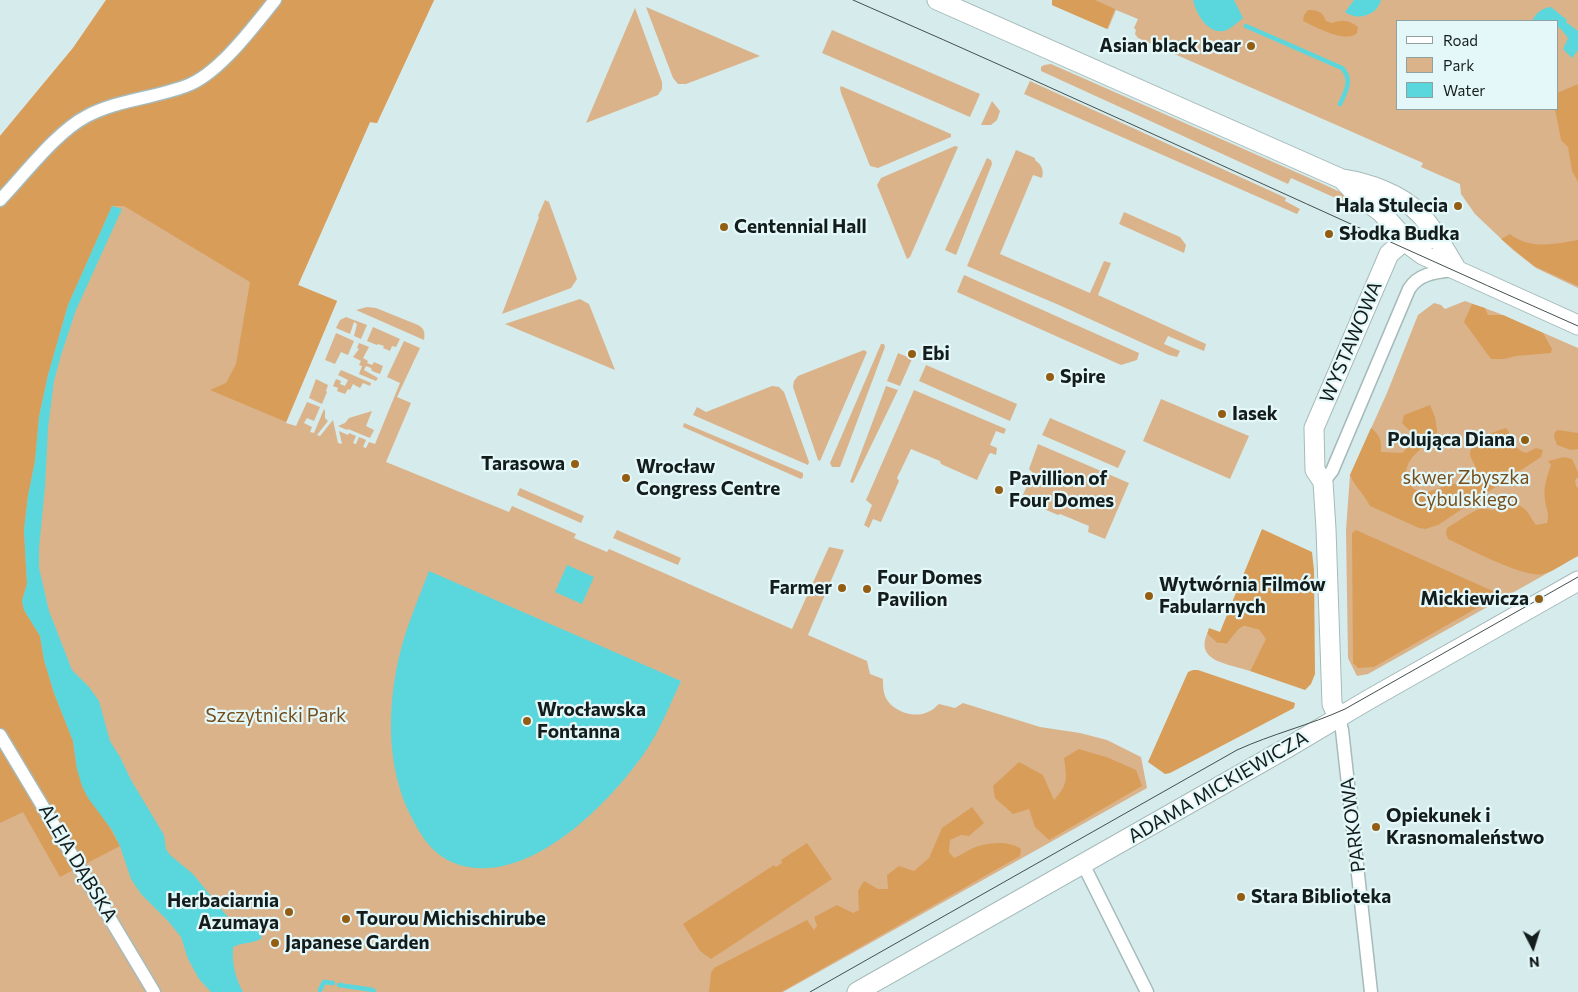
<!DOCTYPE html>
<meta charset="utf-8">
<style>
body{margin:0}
#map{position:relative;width:1578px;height:992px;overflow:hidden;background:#d6ebeb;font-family:Commissioner,sans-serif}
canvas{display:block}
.legend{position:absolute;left:1396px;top:20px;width:162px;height:90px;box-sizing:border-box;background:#e4f8f9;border:1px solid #91a0a1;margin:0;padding:6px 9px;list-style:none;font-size:15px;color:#141c1c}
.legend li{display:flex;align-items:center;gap:10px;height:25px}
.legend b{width:25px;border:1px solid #91a0a1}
.north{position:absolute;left:1508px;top:922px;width:50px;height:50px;-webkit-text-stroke:4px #e4f8f9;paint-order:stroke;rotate:175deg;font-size:14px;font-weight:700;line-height:20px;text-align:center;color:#141c1c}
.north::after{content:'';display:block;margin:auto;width:18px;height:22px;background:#141c1c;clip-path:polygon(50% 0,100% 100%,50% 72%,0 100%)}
</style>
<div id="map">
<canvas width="1578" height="992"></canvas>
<ul class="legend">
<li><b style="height:6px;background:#fff"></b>Road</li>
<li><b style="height:14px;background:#dab38b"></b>Park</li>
<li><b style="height:14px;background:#5ad7dc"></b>Water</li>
</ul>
<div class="north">N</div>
</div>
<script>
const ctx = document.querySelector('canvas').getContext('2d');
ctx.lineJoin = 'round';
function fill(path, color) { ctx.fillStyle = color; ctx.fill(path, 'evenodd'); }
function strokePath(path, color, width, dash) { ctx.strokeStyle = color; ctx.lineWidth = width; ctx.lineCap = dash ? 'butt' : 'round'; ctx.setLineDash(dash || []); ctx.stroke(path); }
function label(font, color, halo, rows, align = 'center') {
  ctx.font = font + ' Commissioner,sans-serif'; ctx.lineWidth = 4.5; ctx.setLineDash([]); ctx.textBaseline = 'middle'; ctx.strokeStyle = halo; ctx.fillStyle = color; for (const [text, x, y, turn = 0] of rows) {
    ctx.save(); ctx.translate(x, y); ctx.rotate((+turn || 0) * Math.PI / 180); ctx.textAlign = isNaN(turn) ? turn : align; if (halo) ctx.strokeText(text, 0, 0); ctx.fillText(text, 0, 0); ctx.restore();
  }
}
const green = new Path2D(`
 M106,0H434L377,123L370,122L298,285L337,301L286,423L296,426L307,402L320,407L314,421L307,418L304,423L312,427L310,432L314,433L324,409L325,411V418L328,421L317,435L320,436L333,420L338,443L342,444L339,431L348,435L349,433L356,436L353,443L356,444L359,437L366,440L363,447L366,448L369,442L375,444L400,383L387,377L404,341L420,348L397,397L411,403L386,462L509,512L512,506L576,534L574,538L607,552L609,549L792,629L829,547L844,550L808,635L867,661L870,674L883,679C883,685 883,691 885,696C891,711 915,720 930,711C933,710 936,706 939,704L955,708L963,703L1040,727L1080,733L1107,740L1141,757L1147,788L783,992H0V136L73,48Z
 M1052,0H1578V288L1536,268L1513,250L1475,214L1461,194L1460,184L1421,167L1423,163L1138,38L1135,34L1136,30L1134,28L1138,19L1116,10L1108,29L1052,5ZM1397,21H1557V109H1397Z
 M646,7L760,56L686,84H678L673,78Z
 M635,8L662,82V89L658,95L586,123Z
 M832,30L980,94L970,117L822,53Z
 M1051,64L1323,184L1340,192L1368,210L1369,213L1368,214L1365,213L1339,202L1340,200L1291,178L1288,184L1041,71V67L1044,65Z
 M1030,81L1286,198L1285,201L1300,209L1297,214L1024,94Z
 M841,86L951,134V137L878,168L870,166L841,93L840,88Z
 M992,101L1000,111L997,120L991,125H981Z
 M955,146L958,147L910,257L907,259L877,185L881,178Z
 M1016,150L1035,158V160C1042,165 1044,170 1042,178L1033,175L1000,254L1090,293L1104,261L1111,263L1098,295L1206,344L1204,351L1168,336L1164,344L1180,351L1177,357L1169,355L1059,305L967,266Z
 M987,158L991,160L992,164L956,255L945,250Z
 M545,200L549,202L577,279L571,288L502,314L539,217L538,216Z
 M1124,212L1180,237L1186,245L1184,253L1119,224Z
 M964,275L1139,353L1137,360L1121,365L957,292Z
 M580,299L589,304L615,370L505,324Z
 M1465,301L1498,313L1578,348V556L1368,674L1357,676L1348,658L1346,530L1350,475L1387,393L1418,315L1434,303L1441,305L1445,309Z
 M367,307L376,308L418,325C425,329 425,333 424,340L356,310Z
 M346,317L367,325L361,339L354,336L357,324L354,322L350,334L336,328L340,320Z
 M373,327L400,339L396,347L392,346L390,351L383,348L384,346L378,344L377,345L367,341Z
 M336,333L354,341L348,355L341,352L335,364L325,360Z
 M359,343L369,347L363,358L368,361L367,363L372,365L374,362L383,366L380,374L372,371L371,368L366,366L364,370L378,378L376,381L359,374L362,366L359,365L361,361L353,357L359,349L357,348Z
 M881,344H884L885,347L840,467H832L830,463Z
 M864,350L867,352L820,461L818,460L793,387L794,381L798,376Z
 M898,353L912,359L900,386L887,381Z
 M926,365L1017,404L1010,421L919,381Z
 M341,370L371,383L370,386L363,383L360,388L353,384L350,390L348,389L345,394L337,391L338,388L333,386L336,379L341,381L340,384L345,386L348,380L338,375Z
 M316,379L328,385L326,391L327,392L322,404L309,398Z
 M772,386L779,387L784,392L809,462L808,465L693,415L697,407L706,412Z
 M886,386L898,390L853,483L850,482Z
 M914,390L1006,429L1004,434L996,431L990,445L997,448L996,455L991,453L989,454L977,480L941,464L940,461L911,449L897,478L899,481L881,522L873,519L869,528L864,525L872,505L866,500Z
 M1161,399L1249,436L1230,479L1143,441Z
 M372,411L366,426L374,430L370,438L348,429L347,430L338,426L345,423L349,418Z
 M1050,418L1126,451L1118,468L1042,435Z
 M684,423L803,473V477L801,479L683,427Z
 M1038,444L1129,483L1105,539L1088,532L1089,526L1060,514L1058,515L1021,499L1033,473L1029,469Z
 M520,488L584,516L581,523L517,495Z
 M617,530L681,558L678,565L613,538Z
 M1244,626L1259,630L1267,639L1250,671C1230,664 1195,662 1207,634L1217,643L1227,644L1238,630Z`);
const forest = new Path2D(`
 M106,0H434L377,123L370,122L298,285L337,301L286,422L210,390L226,383L236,364L250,282L124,206H112L68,305L48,375L39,417L35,461L28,496L24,530L27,584L22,601L24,610L40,636L44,660L54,693L73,741L77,769L120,846L60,877L23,812L0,823V136L73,48Z
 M1052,0H1095L1115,9L1107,29L1052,5Z
 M1308,10C1318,10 1323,12 1326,21L1332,23C1342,19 1349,20 1358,27L1357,33C1346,44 1316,27 1303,21L1304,15Z
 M1578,84V182L1572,171L1568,147L1561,140L1555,109H1557V93Z
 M1510,234C1530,250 1555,244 1578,240V286L1534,266L1501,239Z
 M1472,304L1485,308L1488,315H1503L1543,333L1552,349L1551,353L1516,356L1504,359H1491L1464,322Z
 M1430,405L1435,417L1438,437C1427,444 1411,454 1407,467C1405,471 1407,478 1408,483L1414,489L1425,493L1451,484L1478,482C1477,477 1477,471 1475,466C1474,463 1471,459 1470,455C1469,440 1495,431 1506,428C1516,440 1509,446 1526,453L1536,448L1543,450L1541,457L1438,525L1425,529L1419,528L1370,506C1364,494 1355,487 1350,475L1371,428C1380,435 1382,441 1381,452L1402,453L1409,446V430L1402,423L1404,415Z
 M1558,430L1578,433V449L1571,450L1557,445L1554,437L1555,432Z
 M1564,457L1572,459L1578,472V477L1575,480L1576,486L1578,488V556C1567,561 1555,571 1543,574C1526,579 1467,548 1448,539L1446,534L1447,528L1469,514L1481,508L1491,510L1500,509L1512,503C1529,508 1527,513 1536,525L1547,523C1550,512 1546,510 1545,500C1543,488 1547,476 1551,465L1548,461Z
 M1262,529L1312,552L1314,570L1315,674L1311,684L1305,690L1250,671L1266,639L1259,630L1244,626L1238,630L1227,644L1217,643L1207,634L1209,628L1220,632Z
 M1356,530L1495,592L1496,597L1374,667L1358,668L1353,663L1352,533Z
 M1193,670H1198L1295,703L1294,708L1170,773L1165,774L1148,762L1188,672Z
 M1079,749L1109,758L1136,770L1142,786L1049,840L1035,827L1029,809L1013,814L995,798L993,786L1019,762L1043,775L1054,800C1068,784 1067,779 1064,758Z
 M972,807L984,823L969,836L961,835L950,840L949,852L954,858C962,855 970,848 979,846C992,842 1010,841 1021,849L1020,856L781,992H709L711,973L714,968L807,920L814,930L817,926L814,917L837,905L853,913L859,910L858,891L864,881L878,889H888L887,875L899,866L914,871L929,858L942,828Z
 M807,843L832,879L711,959L700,951L683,924L774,865L776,867L782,863L781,860Z`);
const water = new Path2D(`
 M1193,0H1234L1243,18C1238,22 1231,29 1224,31C1207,34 1196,13 1193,0Z
 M1354,0H1381C1377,16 1357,21 1345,12Z
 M1551,7L1567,20L1566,22L1578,31V50L1572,58L1563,49L1568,38L1560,28L1557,27V21H1532C1536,13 1542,8 1551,7Z
 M112,206L122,209L76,310L61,355L54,381L48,428L45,487L39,548V568L49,611L72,670L89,687L99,701L110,741L120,757L131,780L164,835L166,849L170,855L193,874L227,916L237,923H247L259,929L262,938C253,944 243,942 233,947C232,964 235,977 243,992H211L199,979L188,959L181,937L168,921L141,894L131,879L120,846L112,830L88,798L82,786L77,769L73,741L54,693L44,660L40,636L24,610L22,601L27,584L24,530L28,496L35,461L39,417L48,375L68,305Z
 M567,565L594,577L582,604L555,592Z
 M429,571L681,681C670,704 661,728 647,749C612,802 525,891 454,863C434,855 422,838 413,820C383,766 387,693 405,635C412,613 421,592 429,571Z`);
const stream = new Path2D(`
 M1246,26L1342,68C1353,80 1346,91 1340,104
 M339,985L373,990L374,992
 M320,990L324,982L333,983`);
const street = new Path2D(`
 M0,200C25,174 56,132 87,116C117,100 154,98 186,86C219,74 253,27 275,0
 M1323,482L1332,471L1409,289C1419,273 1437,272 1454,270
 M1339,719L1342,730L1371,992
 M0,735L154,992
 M1083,864L1147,992`);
const secondary = new Path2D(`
 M937,0L1342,179C1368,183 1401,194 1420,214C1435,230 1445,251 1457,270
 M1342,179L1354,192L1381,212L1412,247L1423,255L1578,325
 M1339,719L1332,704L1326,529L1323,482L1315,470L1314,428L1389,254L1405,240L1437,238
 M857,992L1287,748L1368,700L1578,581`);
const tram = new Path2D(`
 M853,0C1096,106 1336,219 1578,326
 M810,992L1237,750C1272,734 1310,725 1345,709L1578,577`);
const markers = [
 [1251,46,5,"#935e14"],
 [1458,206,5,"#935e14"],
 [724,227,5,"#935e14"],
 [1329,234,5,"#935e14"],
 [912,354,5,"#935e14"],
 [1050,377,5,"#935e14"],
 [1222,414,5,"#935e14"],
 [1525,440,5,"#935e14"],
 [575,464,5,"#935e14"],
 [626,478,5,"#935e14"],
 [999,490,5,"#935e14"],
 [842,588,5,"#935e14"],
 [867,589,5,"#935e14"],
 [1149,596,5,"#935e14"],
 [1539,599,5,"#935e14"],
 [527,721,5,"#935e14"],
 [1376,827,5,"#935e14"],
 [1241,897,5,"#935e14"],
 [289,912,5,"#935e14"],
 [346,919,5,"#935e14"],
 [275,943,5,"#935e14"]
];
const poiNames = [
 ["Asian black bear",1241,46,"right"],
 ["Hala Stulecia",1448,206,"right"],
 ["Centennial Hall",734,227],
 ["Słodka Budka",1339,234],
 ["Ebi",922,354],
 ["Spire",1060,377],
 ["Iasek",1232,414],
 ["Polująca Diana",1515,440,"right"],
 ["Tarasowa",565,464,"right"],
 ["Wrocław",636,467],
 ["Congress Centre",636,489],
 ["Pavillion of",1009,479],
 ["Four Domes",1009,501],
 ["Four Domes",877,578],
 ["Pavilion",877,600],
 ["Wytwórnia Filmów",1159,585],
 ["Fabularnych",1159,607],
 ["Farmer",832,588,"right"],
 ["Mickiewicza",1529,599,"right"],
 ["Wrocławska",537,710],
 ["Fontanna",537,732],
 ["Opiekunek i",1386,816],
 ["Krasnomaleństwo",1386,838],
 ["Stara Biblioteka",1251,897],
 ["Herbaciarnia",279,901,"right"],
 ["Azumaya",279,923,"right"],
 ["Tourou Michischirube",356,919],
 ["Japanese Garden",285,943]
];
const streetNames = [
 ["WYSTAWOWA",1351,342,-67],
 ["ADAMA MICKIEWICZA",1218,787,-30],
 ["PARKOWA",1353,825,-97],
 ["ALEJA DĄBSKA",78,863,59]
];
const parkNames = [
 ["skwer Zbyszka",1466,478],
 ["Cybulskiego",1466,500],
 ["Szczytnicki Park",276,716]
];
fill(green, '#dab38b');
fill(forest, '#d99d5a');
fill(water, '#5ad7dc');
strokePath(stream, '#5ad7dc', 4.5);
strokePath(street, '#a6baba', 15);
strokePath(secondary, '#a6baba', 21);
strokePath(street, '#fff', 12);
strokePath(secondary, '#fff', 19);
strokePath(tram, '#444f4f', 1);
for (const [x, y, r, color] of markers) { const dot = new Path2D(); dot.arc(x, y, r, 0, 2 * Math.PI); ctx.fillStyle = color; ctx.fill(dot); strokePath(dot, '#e4f8f9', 2); }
label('bold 19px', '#141c1c', '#e4f8f9', poiNames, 'left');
label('19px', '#141c1c', '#e4f8f9', streetNames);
label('19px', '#764e1c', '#e4f8f9', parkNames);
</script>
